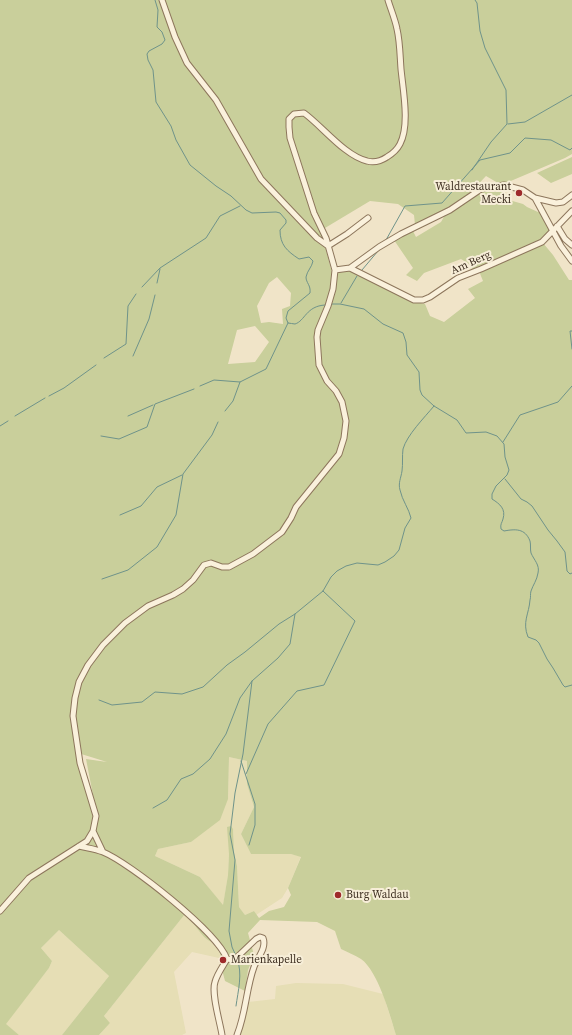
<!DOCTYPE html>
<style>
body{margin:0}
canvas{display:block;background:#f0e4c8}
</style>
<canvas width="572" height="1035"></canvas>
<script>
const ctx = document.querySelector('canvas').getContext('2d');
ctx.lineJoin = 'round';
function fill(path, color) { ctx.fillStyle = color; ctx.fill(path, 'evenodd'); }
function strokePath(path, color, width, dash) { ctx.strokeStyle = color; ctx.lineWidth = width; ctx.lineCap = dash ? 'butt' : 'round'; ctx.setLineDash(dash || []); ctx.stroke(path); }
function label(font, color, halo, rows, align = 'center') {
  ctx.font = font + ' "Source Serif 4",serif'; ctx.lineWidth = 4; ctx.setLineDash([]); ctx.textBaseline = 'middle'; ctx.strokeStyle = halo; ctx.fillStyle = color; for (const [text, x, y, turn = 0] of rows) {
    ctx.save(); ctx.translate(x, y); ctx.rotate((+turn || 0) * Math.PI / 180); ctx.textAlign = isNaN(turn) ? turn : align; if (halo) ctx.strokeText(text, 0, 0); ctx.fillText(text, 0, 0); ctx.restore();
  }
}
const farmland = new Path2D(`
 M229,757L247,761V784L254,807L241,834L251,854H291L301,856L288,888L282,898L256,915L254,911L245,915L239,907L237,866L234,852L233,829L229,854L228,875L223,906L200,877L155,856L158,849L191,842L228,799Z
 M185,914L215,943L221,957L219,958L192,952L174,972L186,1033L182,1035H99L110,1023L104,1016Z
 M59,930L109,976L62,1035H19L5,1024L49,968L52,961L41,948Z
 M296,983L343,984L383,994L396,1035H238L248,1002L275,999L276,986Z`);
const green = new Path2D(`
 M0,0H572V154L565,158L506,183H498L486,176L470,193L459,202L415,225L414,215L398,204L370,201L320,231L323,238L332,273C339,273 344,270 350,270L412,301L425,304L430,316L444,322L475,298L468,289L483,281L479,271L543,243L553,255L569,280H572V1035H396C390,1015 378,971 361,959C355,955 347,952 341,949L335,931L317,922L260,920L248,933L254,955L248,970L245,991L225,981L219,958L221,957C220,953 218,949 216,945C214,942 211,942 208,940C198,933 195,922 185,914L104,1016L110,1023L99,1035H62L109,976L59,930L41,948L52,961L49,968L6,1024L19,1035H0ZM277,277L291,293L290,306L282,309L283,324L269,322L261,323L257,306L269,283ZM255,326L269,342L255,362L228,364L237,330ZM78,753L107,762L86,759L93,795ZM229,757L247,761V784L254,807L241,834L251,854H291L301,857L288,888L291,895L284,907L269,911L259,918L254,911L245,915L239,907L237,866L234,852L233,829L231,826L227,827L229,854L228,875L223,905L200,877L155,856L158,849L191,842L220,820L228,799Z
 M572,157V174L551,183L537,173Z
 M495,188L506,191L505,193L509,200L523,204L527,207L538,212L541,210L552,230L542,241L473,271L469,264L461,259L424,273L417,281L406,275L413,268L394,240L413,231L416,237L441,222L445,215L479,193L486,190Z`);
const stream = new Path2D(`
 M155,0L158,10L157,27L162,32L165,40L162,44L149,51L147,54L148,60L153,70L156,102L171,126L176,140L190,165L216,186L231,196L246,210L252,213L276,212L280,213L286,220V223L280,230C280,245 287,251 299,259L309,257L313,261C312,267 307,271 306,277C306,283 311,285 310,293L288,311L286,318L288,323C290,323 293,324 295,324C305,321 306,306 325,305
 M508,124L525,122L572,95
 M472,170L491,142L507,124L506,90L485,48L480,31L477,3L475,0
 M386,240L405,206L442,203L480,160L510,153L525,138L551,140L570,150L572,148
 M362,270L378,251
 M157,283L160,269
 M142,287L160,268L206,238L220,216L240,206
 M341,303L357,276
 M331,304H340L364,309L383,324L403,333L406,342L407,355L419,372L420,390L422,395L434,406L457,420L466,433L486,432L497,436L504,444L505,457L509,470L507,475L496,486L492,494V499C500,504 506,509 503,519C502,523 500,524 501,529L504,531C515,529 525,528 530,541C531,545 530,549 531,553C534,560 540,565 538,573C537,580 533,585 531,591C530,594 531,597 530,600C529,614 522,622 528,637L536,640L539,643L547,659L553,668L563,685L565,687L572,685
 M572,331H570L572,349
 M133,356L149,319L155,295
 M104,358L126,344L128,306L136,294
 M200,386L214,380L240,382L266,369L288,323
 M49,396L64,388L96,365
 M225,411L233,401L240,382
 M15,416L45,398
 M128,416L153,405
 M0,426L8,421
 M101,436L119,439L147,427L155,404L194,389
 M503,442L520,415L558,402L572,386
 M505,479L521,499L527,502L532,506L548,530L557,541L565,552L567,571L570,574L572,573
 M120,515L141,506L157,487L182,475
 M102,579L128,570L157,547L176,515L183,474L212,435L218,422
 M99,700L112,705L142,702L155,692L182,694L203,687L227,665L245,652L279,624L295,614L323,591L331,577L337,571L346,566L357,563L378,565L385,562L394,556L399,550L405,528L411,518C409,509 402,500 400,490C398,483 401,478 402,471C403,464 402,456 403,449C407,435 424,418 434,406
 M241,761L255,804V825L249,845
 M246,774L268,724L297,691L324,685L355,621L323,591
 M153,808L167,800L181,779L193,774L210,759L226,734L240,698L252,681L278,658L290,644L295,614
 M236,956L232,947L229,931L235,860L230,834L235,793L243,754L252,681
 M236,1006C238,991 243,973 237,959`);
const minor = new Path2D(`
 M162,0L175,37L187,63L216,100L261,179L317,238L328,246
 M535,198L556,203L563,202L572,195
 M557,226L565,239L572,245
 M328,246L347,234L368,218
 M350,268L414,300H423L430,297L458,278L481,269L542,242L572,211
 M335,270L350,268L379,247L401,234L450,210L481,189L504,185L523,190L535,198L561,246L572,261
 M93,831L103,852
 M79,846C87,848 95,849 103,852C130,863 217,932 227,959C223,966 217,974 215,982C211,993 220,1022 222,1035
 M0,911L29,878L87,841L93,831L96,816L80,763L73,716L75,698L79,682L88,665L103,645L125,623L148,606L173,595L183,589L193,580L204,565L211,563L222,567H229L253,554L282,532L291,518L296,507L339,454L344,438L346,421L342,402L336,391L327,381L319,365L317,337L318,330L328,306L333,289L335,270L326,238L314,213L290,138L289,127V119L294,114L304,113C322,126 345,156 367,161C374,163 381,161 387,157C392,154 397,150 400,144C410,125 403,90 401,69C400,56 400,42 397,29C395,19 391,10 388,0
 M227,959L234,960L256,939L260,937L263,938C267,948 257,958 254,967C246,989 246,1013 237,1035`);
const markers = [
 [519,193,4,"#9e2a2b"],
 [338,895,4,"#9e2a2b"],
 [223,960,4,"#9e2a2b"]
];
const poiNames = [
 ["Waldrestaurant",511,187,"right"],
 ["Mecki",511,200,"right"],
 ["Burg Waldau",346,895],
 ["Marienkapelle",231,960]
];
const streetNames = [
 ["Am Berg",471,263,-24]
];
fill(farmland, '#e6deb5');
fill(green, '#c9cf9b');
strokePath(stream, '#6f938a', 1);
strokePath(minor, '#8d765c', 7);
strokePath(minor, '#faf1dc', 5);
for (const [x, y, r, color] of markers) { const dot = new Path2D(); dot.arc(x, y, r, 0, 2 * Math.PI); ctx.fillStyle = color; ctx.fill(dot); strokePath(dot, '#f7eed8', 1.5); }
label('11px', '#3d2e20', '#f7eed8', poiNames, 'left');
label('11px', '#3d2e20', '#f7eed8', streetNames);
</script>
